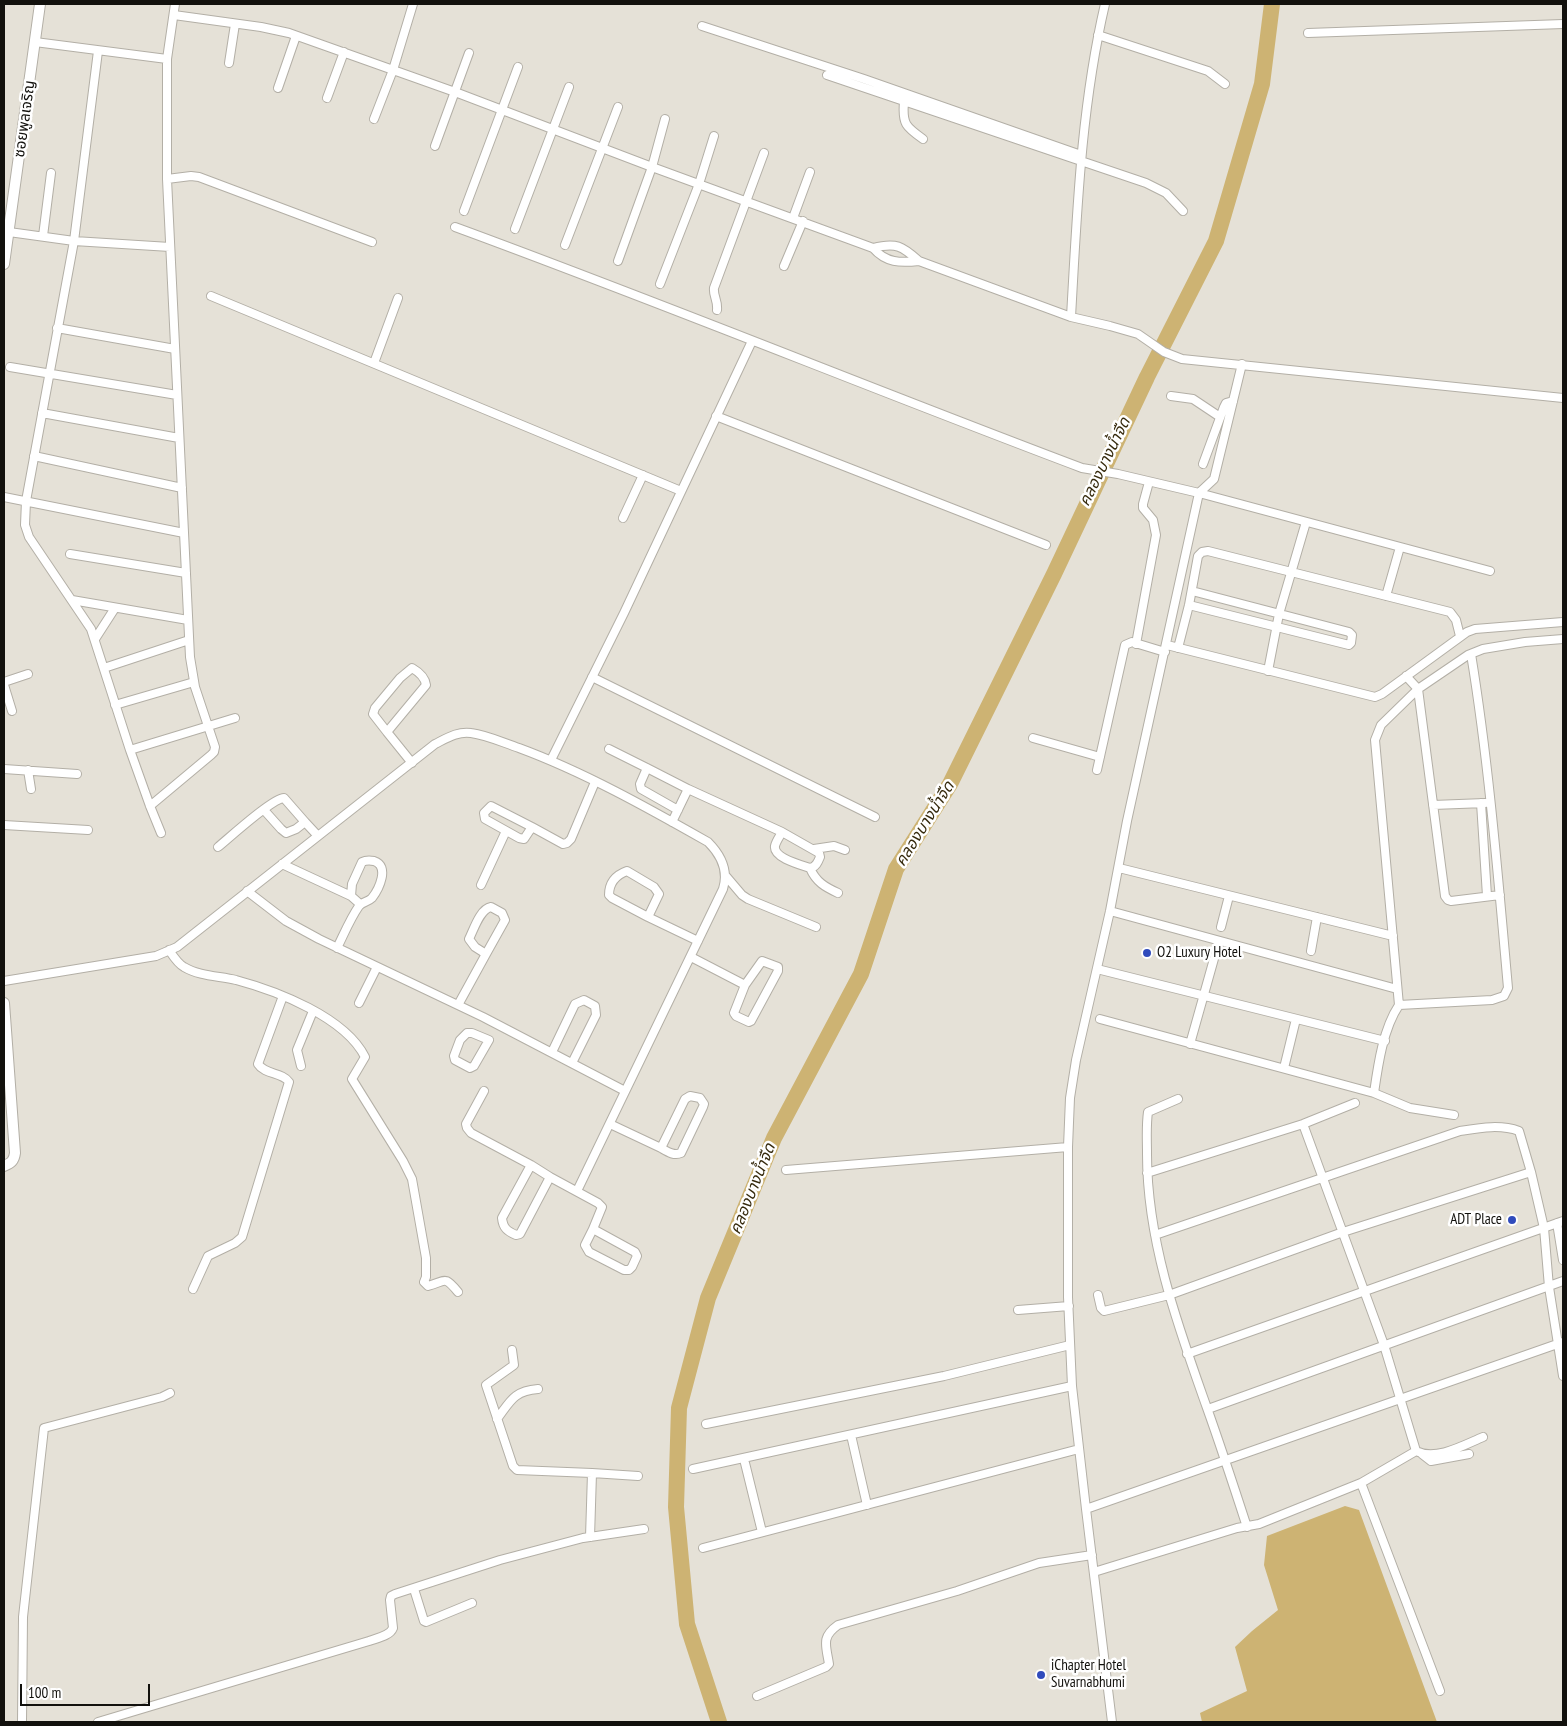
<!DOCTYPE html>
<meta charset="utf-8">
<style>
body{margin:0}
#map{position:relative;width:1567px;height:1726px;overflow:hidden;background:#e5e1d7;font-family:"PT Sans Narrow",sans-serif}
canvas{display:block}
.frame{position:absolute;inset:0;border:5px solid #12110d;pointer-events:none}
.scale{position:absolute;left:20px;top:1684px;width:130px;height:22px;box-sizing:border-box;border:2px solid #12110d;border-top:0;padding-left:6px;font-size:15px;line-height:18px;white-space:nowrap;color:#12110d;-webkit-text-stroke:4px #fff;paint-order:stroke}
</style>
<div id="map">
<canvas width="1567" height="1726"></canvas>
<div class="frame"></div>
<div class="scale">100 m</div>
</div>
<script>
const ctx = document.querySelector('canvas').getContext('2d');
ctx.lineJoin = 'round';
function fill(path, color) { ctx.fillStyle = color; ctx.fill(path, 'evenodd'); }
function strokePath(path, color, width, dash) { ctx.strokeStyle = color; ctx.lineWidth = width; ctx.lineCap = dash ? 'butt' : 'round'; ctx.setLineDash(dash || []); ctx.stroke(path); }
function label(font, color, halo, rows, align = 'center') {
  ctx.font = font + ' "PT Sans Narrow","Noto Sans Thai",sans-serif'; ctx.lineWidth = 5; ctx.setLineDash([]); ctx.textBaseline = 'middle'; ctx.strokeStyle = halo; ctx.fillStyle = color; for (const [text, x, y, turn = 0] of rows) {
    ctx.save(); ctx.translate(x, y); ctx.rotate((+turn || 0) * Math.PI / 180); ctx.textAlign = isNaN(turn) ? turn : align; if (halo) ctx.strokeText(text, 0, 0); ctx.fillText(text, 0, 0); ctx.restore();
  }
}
const water = new Path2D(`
 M1345,1506L1359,1510L1437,1722H1202L1200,1713L1247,1691L1235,1647L1252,1631L1278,1610L1264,1565L1267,1536Z`);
const river = new Path2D(`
 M719,1722L687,1624L676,1507L679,1408L708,1298L774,1138L861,974L896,869L950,784L1054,574L1147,377L1216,241L1262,84L1272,4`);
const minor = new Path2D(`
 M174,15L261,27L289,33L455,92L652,167L873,248C886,263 900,263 919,261
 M702,26L864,79L1081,155
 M1308,33L1563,24
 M1098,35L1208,71L1225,84
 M35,42L167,59
 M98,51L74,241L26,501L25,525L29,537L91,629L130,750L150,806L161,833
 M229,63L235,24
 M827,75L1146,183L1166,193L1183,211
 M278,88L296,36
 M327,98L344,52
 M904,102C902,124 906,127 923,139
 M374,119L393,70L413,4
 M435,146L469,53
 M167,179L191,176L199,177L372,242
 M464,211L518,67
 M793,218L810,172
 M455,227C665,304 872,389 1082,468L1118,474L1199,493L1490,571
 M515,229L569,87
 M9,232L74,241L170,247
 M43,236L51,173
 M565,245L618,107
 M873,248C896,242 902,246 919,261L1071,317L1110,326L1138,334L1164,352L1182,359L1563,398
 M618,261L652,167L665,119
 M784,266L803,221
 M660,284L699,184L714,136
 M211,296L681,491
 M717,310C718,300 713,296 714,288L764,153
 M1071,317C1077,212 1081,107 1105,4
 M57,328L175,349
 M374,363L398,298
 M10,367L177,395
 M1171,396L1193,399L1220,417
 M42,413L179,438
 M716,416L1046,545
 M34,456L182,488
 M1203,464L1224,407L1226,403L1233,401
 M4,497L184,533
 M623,518L643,475
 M70,554L186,573
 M1386,596L1400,547
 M72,600L188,620
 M1189,605L1349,645L1351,643L1352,635L1349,632L1192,591
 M95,639L115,608
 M1136,644L1156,535L1153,520L1143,508V504L1149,482
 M1167,645L1375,697L1382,694L1467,632L1475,629L1563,622
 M1178,648L1189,605L1198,556L1202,552L1208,551L1450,612L1456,620L1460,636
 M104,668L189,640
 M412,668C419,672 425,677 426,685L387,732L373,714L375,708L400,678Z
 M1268,671L1279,614L1306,522
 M1406,676L1418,689L1445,896L1448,900L1451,901L1500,895
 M592,677L875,817
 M4,682L28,674
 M4,685L12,711
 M115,705L194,682
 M387,732L412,763
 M1033,738L1100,757
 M609,749L647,768
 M130,750L235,718
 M551,760L624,613L752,341
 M4,769L77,774
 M28,770L31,789
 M1097,770L1125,645L1132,642L1165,652
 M1481,803L1487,896
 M1433,805L1485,803
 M150,806L211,755L214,752L215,747L195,687L190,657L167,179V59L175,4
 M491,806L532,827L524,839L519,838L485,819L484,813Z
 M678,810L641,789L640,784L647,768L688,789L782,832
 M305,822L318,836
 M672,822L688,789
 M4,825L88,830
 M532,827L563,844L567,843L571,839L595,782
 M218,847C229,838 273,798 284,798L305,822L296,829L286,833L281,829L264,810
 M814,849L834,846L845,850
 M282,864L351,896
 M810,868C816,867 818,862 820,857L819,853L782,832C780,836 776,841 775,846C773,858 801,865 810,868C816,882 825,887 838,893
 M1119,868L1393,936
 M627,871L654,887L659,894L648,917L612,898L609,895C609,882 616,875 627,871Z
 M725,875L742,895L748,899L816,927
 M481,885L506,831
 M247,891L286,921L319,939L483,1017L625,1091
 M491,907L502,913L505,920L486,954L475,947L469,939C474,929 480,909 491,907Z
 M1110,911L1397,989
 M648,917L698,941
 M1221,927L1229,896
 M337,948C344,934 350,919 359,906C362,902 368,902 372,898C379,889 390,866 374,861C369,860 366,860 362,862L352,884L351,896L360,904
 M169,950C173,956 178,964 184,967C199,976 219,976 236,980C277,991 345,1017 365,1057L352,1079L403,1161L412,1179L426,1258V1277L424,1282L428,1286C446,1281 444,1275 458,1292
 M1311,951L1317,917
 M691,957L745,985L734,1013L736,1016L749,1022L751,1021L778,971V967L762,961L745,985
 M1097,969L1385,1041
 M4,981L156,956L177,947L435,744C447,738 458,731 471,733C487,735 504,743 519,748C584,772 648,808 708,842C721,855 729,870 723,889L577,1191
 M359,1003L377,967
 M458,1005L486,954
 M1399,1005L1492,1000L1504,996L1508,988C1498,876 1489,764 1471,654
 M1100,1019L1374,1093L1410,1108L1454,1115
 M467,1033H472L489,1040L474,1066L470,1068L455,1060L454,1056L460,1040Z
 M1190,1044L1219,941
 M552,1052L575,1004L584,1000L595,1006L596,1015L572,1063
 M301,1066L297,1050L313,1011
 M1284,1068L1296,1019
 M484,1091L466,1124L467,1128L471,1133L531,1165
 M1374,1093C1378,1065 1383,1029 1399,1005L1375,740L1381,725L1418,689L1468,655L1483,649L1525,642L1563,639
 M690,1096L700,1098L704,1104L703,1107L681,1153C674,1156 668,1152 661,1148L685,1099Z
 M1178,1099L1148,1112C1146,1126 1147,1140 1147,1154C1147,1242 1178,1326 1207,1408C1221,1447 1234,1487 1247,1527
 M610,1124L661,1148
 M1303,1124L1384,1345L1416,1451C1436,1461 1464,1445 1483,1437
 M531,1165L550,1177L520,1234L516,1235C507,1231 503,1228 502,1218Z
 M786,1170L1068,1147
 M1147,1173L1303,1124L1355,1103
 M550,1177L598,1203L602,1207L593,1229
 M1557,1223L1563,1260
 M593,1229L635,1252L637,1256L632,1267L629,1270H624L589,1252L585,1245Z
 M1155,1235L1460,1131C1479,1128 1500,1124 1519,1131L1531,1172L1544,1228L1549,1287L1563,1376
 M193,1289L208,1256L235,1243L242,1237L289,1082C282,1072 265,1075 258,1064L283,996
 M1098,1295L1101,1308L1104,1311L1169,1295L1343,1232L1531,1172
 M1018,1310L1069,1306
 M512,1350L514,1365L486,1385L513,1466L517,1470L592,1473L590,1537
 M1187,1354L1563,1221
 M1208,1409L1563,1281
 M497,1419C510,1402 513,1391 538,1389
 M706,1424L944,1376L1070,1345
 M851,1435L867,1505
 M1422,1454L1431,1461L1469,1454
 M744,1459L762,1532
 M693,1469L1072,1386
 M592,1473L638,1476
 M1361,1483L1440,1691
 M1086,1509L1563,1342
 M703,1548L1079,1449
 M1094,1572L1237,1528L1259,1524L1361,1483L1416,1451
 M414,1589L424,1621L426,1622L472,1603
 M757,1696L826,1667L829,1664C826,1645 821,1637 838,1625L957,1591L1039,1563L1092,1555
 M22,1722L23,1617L44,1428L162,1397L170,1393
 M98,1722L369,1641C377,1638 390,1636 393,1628L390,1600L391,1596L395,1594L500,1560L583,1538L644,1529
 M1112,1722L1086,1509L1072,1386L1068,1297V1147L1070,1098L1076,1060L1110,911L1127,821L1199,493L1214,479L1242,364`);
const tertiary = new Path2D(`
 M4,264L40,4
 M4,1003L15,1153C14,1161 11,1163 4,1166`);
const markers = [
 [1147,953,5,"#304bbc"],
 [1512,1220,5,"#304bbc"],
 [1041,1675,5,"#304bbc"]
];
const streetNames = [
 ["ซอยพูลเจริญ",25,119,-82]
];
const poiNames = [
 ["O2 Luxury Hotel",1157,953],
 ["ADT Place",1502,1220,"right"],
 ["iChapter Hotel",1051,1666],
 ["Suvarnabhumi",1051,1683]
];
const waterNames = [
 ["คลองบางน้ำจืด",1105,462,-64],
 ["คลองบางน้ำจืด",925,824,-58],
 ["คลองบางน้ำจืด",753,1189,-68]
];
fill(water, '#cdb373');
strokePath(river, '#cdb373', 16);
strokePath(minor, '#b3afa6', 10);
strokePath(tertiary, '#b3afa6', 12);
strokePath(minor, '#fff', 8);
strokePath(tertiary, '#fff', 10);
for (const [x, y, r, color] of markers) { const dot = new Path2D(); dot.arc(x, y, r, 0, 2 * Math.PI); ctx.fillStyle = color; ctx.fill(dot); strokePath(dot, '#fff', 2); }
label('15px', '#12110d', '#fff', streetNames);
label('15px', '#12110d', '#fff', poiNames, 'left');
label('italic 16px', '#362a0d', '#fff', waterNames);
</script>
